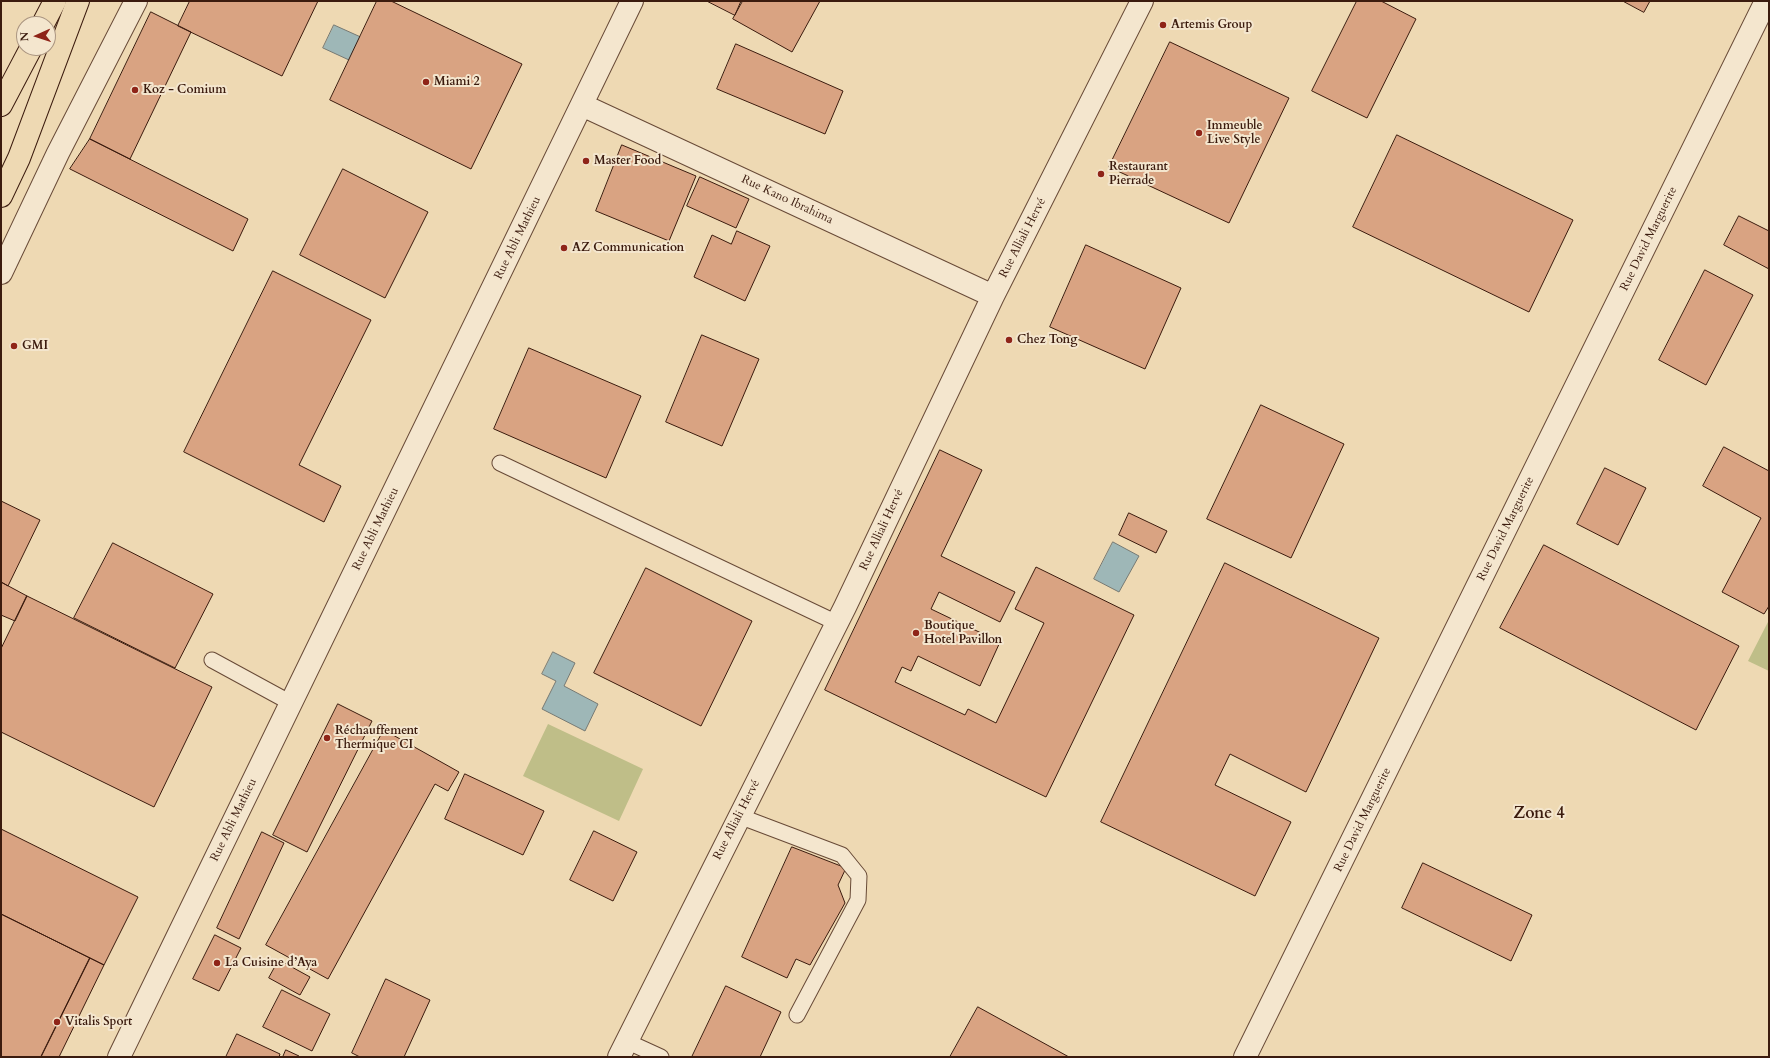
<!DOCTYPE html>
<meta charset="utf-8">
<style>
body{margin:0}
#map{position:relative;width:1770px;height:1058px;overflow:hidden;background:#eed9b3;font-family:Cardo,serif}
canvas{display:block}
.frame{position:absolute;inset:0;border:2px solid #3b1b0e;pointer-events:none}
.north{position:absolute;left:16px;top:16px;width:40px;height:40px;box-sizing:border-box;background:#f4e6ce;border:1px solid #aa9581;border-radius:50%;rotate:267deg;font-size:11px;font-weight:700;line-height:16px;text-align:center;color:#3b1b0e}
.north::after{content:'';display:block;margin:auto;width:14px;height:18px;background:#8f2418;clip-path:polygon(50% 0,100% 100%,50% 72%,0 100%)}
</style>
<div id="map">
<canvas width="1770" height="1058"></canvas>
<div class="frame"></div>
<div class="north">N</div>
</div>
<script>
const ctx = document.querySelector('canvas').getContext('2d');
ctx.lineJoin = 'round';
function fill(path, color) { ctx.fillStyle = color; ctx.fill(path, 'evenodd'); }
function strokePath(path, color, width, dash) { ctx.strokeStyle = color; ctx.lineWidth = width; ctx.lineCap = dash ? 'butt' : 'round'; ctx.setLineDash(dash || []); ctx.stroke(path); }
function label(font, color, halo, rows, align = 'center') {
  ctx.font = font + ' Cardo,serif'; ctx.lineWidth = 4; ctx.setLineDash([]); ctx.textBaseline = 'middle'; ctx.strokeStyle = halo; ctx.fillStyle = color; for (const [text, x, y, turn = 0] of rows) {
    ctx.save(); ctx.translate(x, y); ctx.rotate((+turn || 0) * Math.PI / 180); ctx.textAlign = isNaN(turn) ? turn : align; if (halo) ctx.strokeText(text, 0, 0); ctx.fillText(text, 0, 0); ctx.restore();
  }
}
const green = new Path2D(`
 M1769,620V671L1748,661Z
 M548,724L643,769L619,821L523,776Z`);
const water = new Path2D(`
 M334,25L374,43L362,66L323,48Z
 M1113,542L1139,556L1119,592L1094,579Z
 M553,652L575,663L564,686L598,704L585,731L542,709L556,681L542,674Z`);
const building = new Path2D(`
 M190,1H318L282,76L178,26Z
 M377,1H391L522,64L471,169L330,100Z
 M707,1H741L735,15Z
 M743,1H820L792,52L733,19Z
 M1357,1H1381L1416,19L1367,118L1312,91Z
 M1623,1H1650L1644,12Z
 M151,12L191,32L130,159L90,139Z
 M1170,42L1289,98L1229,223L1109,167Z
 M736,44L843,91L825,134L717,89Z
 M1397,135L1573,220L1529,312L1353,227Z
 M90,139L248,219L233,251L70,169Z
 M622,145L696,176L669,241L596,211Z
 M343,169L428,212L385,298L300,255Z
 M700,177L749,199L736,228L687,206Z
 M1739,216L1769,231V269L1724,245Z
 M737,231L770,246L745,301L694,277L712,235L731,244Z
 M1086,245L1181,288L1145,369L1050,327Z
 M1705,270L1753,295L1706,385L1659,360Z
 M273,271L371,320L299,465L341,486L324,522L184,452Z
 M702,335L759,359L722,446L666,422Z
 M529,348L641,396L606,478L494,429Z
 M1261,405L1344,444L1291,558L1207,519Z
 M1724,447L1769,471V606L1764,614L1722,592L1761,518L1703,486Z
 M940,450L982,470L941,556L1015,592L1000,622L939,592L931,609L1000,642L980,686L918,656L911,671L902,667L895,682L965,715L968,709L996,723L1044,623L1015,609L1036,567L1134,615L1046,797L825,690Z
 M1605,468L1646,488L1618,545L1577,524Z
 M1,501L40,520L8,586L1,582Z
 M1129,513L1167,531L1156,553L1119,535Z
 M113,543L213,594L175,668L74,618Z
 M1544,545L1739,646L1696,730L1500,628Z
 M1225,563L1379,638L1306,792L1230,754L1215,785L1291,822L1255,896L1101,822Z
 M646,568L752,621L701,726L594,673Z
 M1,582L27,596L15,621L1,615Z
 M27,596L212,687L154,807L1,732V649Z
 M338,704L372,721L307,852L273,835Z
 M384,730L459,772L448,791L435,784L328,979L266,945Z
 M465,774L544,811L523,855L445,819Z
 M1,829L138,897L104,965L1,914Z
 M594,831L637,852L613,901L570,880Z
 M262,832L284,843L239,939L217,928Z
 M792,847L846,868L838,885L845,903L810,965L796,959L787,978L742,957Z
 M1423,863L1532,915L1511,961L1402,908Z
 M1,914L90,958L41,1057H1Z
 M215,935L241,948L219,991L193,979Z
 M90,958L104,965L59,1057H41Z
 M279,960L310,977L300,995L269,978Z
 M386,979L430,1000L404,1057H360L352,1053Z
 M726,986L781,1012L760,1057H692Z
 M282,990L330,1014L312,1051L263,1027Z
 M978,1007L1069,1057H950Z
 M237,1034L280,1054L279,1057H226Z
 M286,1050L299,1056L298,1057H283Z`);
const service = new Path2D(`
 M500,463L837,623
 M212,660L291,703
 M739,816L842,855L859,876L858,900L797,1015
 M626,1041L661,1057`);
const minor = new Path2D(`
 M582,105L993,296
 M1,273L58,153L136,1
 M119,1057L632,1
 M619,1057L845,607L993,296L1142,1
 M1245,1057L1766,1`);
const trunk = new Path2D(`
 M43,24L55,1
 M1,105L31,48`);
const motorway = new Path2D(`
 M1,196L19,158L78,1`);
const markers = [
 [1163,25,4,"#8f2418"],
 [426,82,4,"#8f2418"],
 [135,90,4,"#8f2418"],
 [1199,133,4,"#8f2418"],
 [586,161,4,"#8f2418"],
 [1101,174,4,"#8f2418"],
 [564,248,4,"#8f2418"],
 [1009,340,4,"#8f2418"],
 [14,346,4,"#8f2418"],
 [916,633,4,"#8f2418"],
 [327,738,4,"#8f2418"],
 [217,963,4,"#8f2418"],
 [57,1022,4,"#8f2418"]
];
const poiNames = [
 ["Artemis Group",1171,25],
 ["Miami 2",434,82],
 ["Koz - Comium",143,90],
 ["Immeuble",1207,126],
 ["Live Style",1207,140],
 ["Master Food",594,161],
 ["Restaurant",1109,167],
 ["Pierrade",1109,181],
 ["AZ Communication",572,248],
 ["Chez Tong",1017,340],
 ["GMI",22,346],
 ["Boutique",924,626],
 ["Hotel Pavillon",924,640],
 ["Réchauffement",335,731],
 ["Thermique CI",335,745],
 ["La Cuisine d’Aya",225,963],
 ["Vitalis Sport",65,1022]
];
const streetNames = [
 ["Rue Kano Ibrahima",787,200,25],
 ["Rue Abli Mathieu",518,238,-64],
 ["Rue Alliali Hervé",1023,238,-63],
 ["Rue David Marguerite",1649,239,-64],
 ["Rue Abli Mathieu",376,529,-64],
 ["Rue David Marguerite",1506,529,-64],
 ["Rue Alliali Hervé",882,530,-65],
 ["Rue Abli Mathieu",234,820,-64],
 ["Rue Alliali Hervé",737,820,-63],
 ["Rue David Marguerite",1363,820,-64]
];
const districtNames = [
 ["Zone 4",1539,814]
];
fill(green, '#bfbe88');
fill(water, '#9eb7b7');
strokePath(water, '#767973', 1);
fill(building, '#d9a382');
strokePath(building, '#3b1b0e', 1);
strokePath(service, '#684a37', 17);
strokePath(minor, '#684a37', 24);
strokePath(trunk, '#3b1b0e', 24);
strokePath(motorway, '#3b1b0e', 24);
strokePath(service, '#f4e6ce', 15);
strokePath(minor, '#f4e6ce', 22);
strokePath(trunk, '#eed9b3', 22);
strokePath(motorway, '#eed9b3', 22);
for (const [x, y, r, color] of markers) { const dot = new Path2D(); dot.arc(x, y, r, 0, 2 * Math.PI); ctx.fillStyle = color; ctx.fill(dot); strokePath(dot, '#f4e6ce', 1.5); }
label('bold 12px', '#3b1b0e', '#f4e6ce', poiNames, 'left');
label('12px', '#3b1b0e', '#f4e6ce', streetNames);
label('bold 16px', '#3b1b0e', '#f4e6ce', districtNames);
</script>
